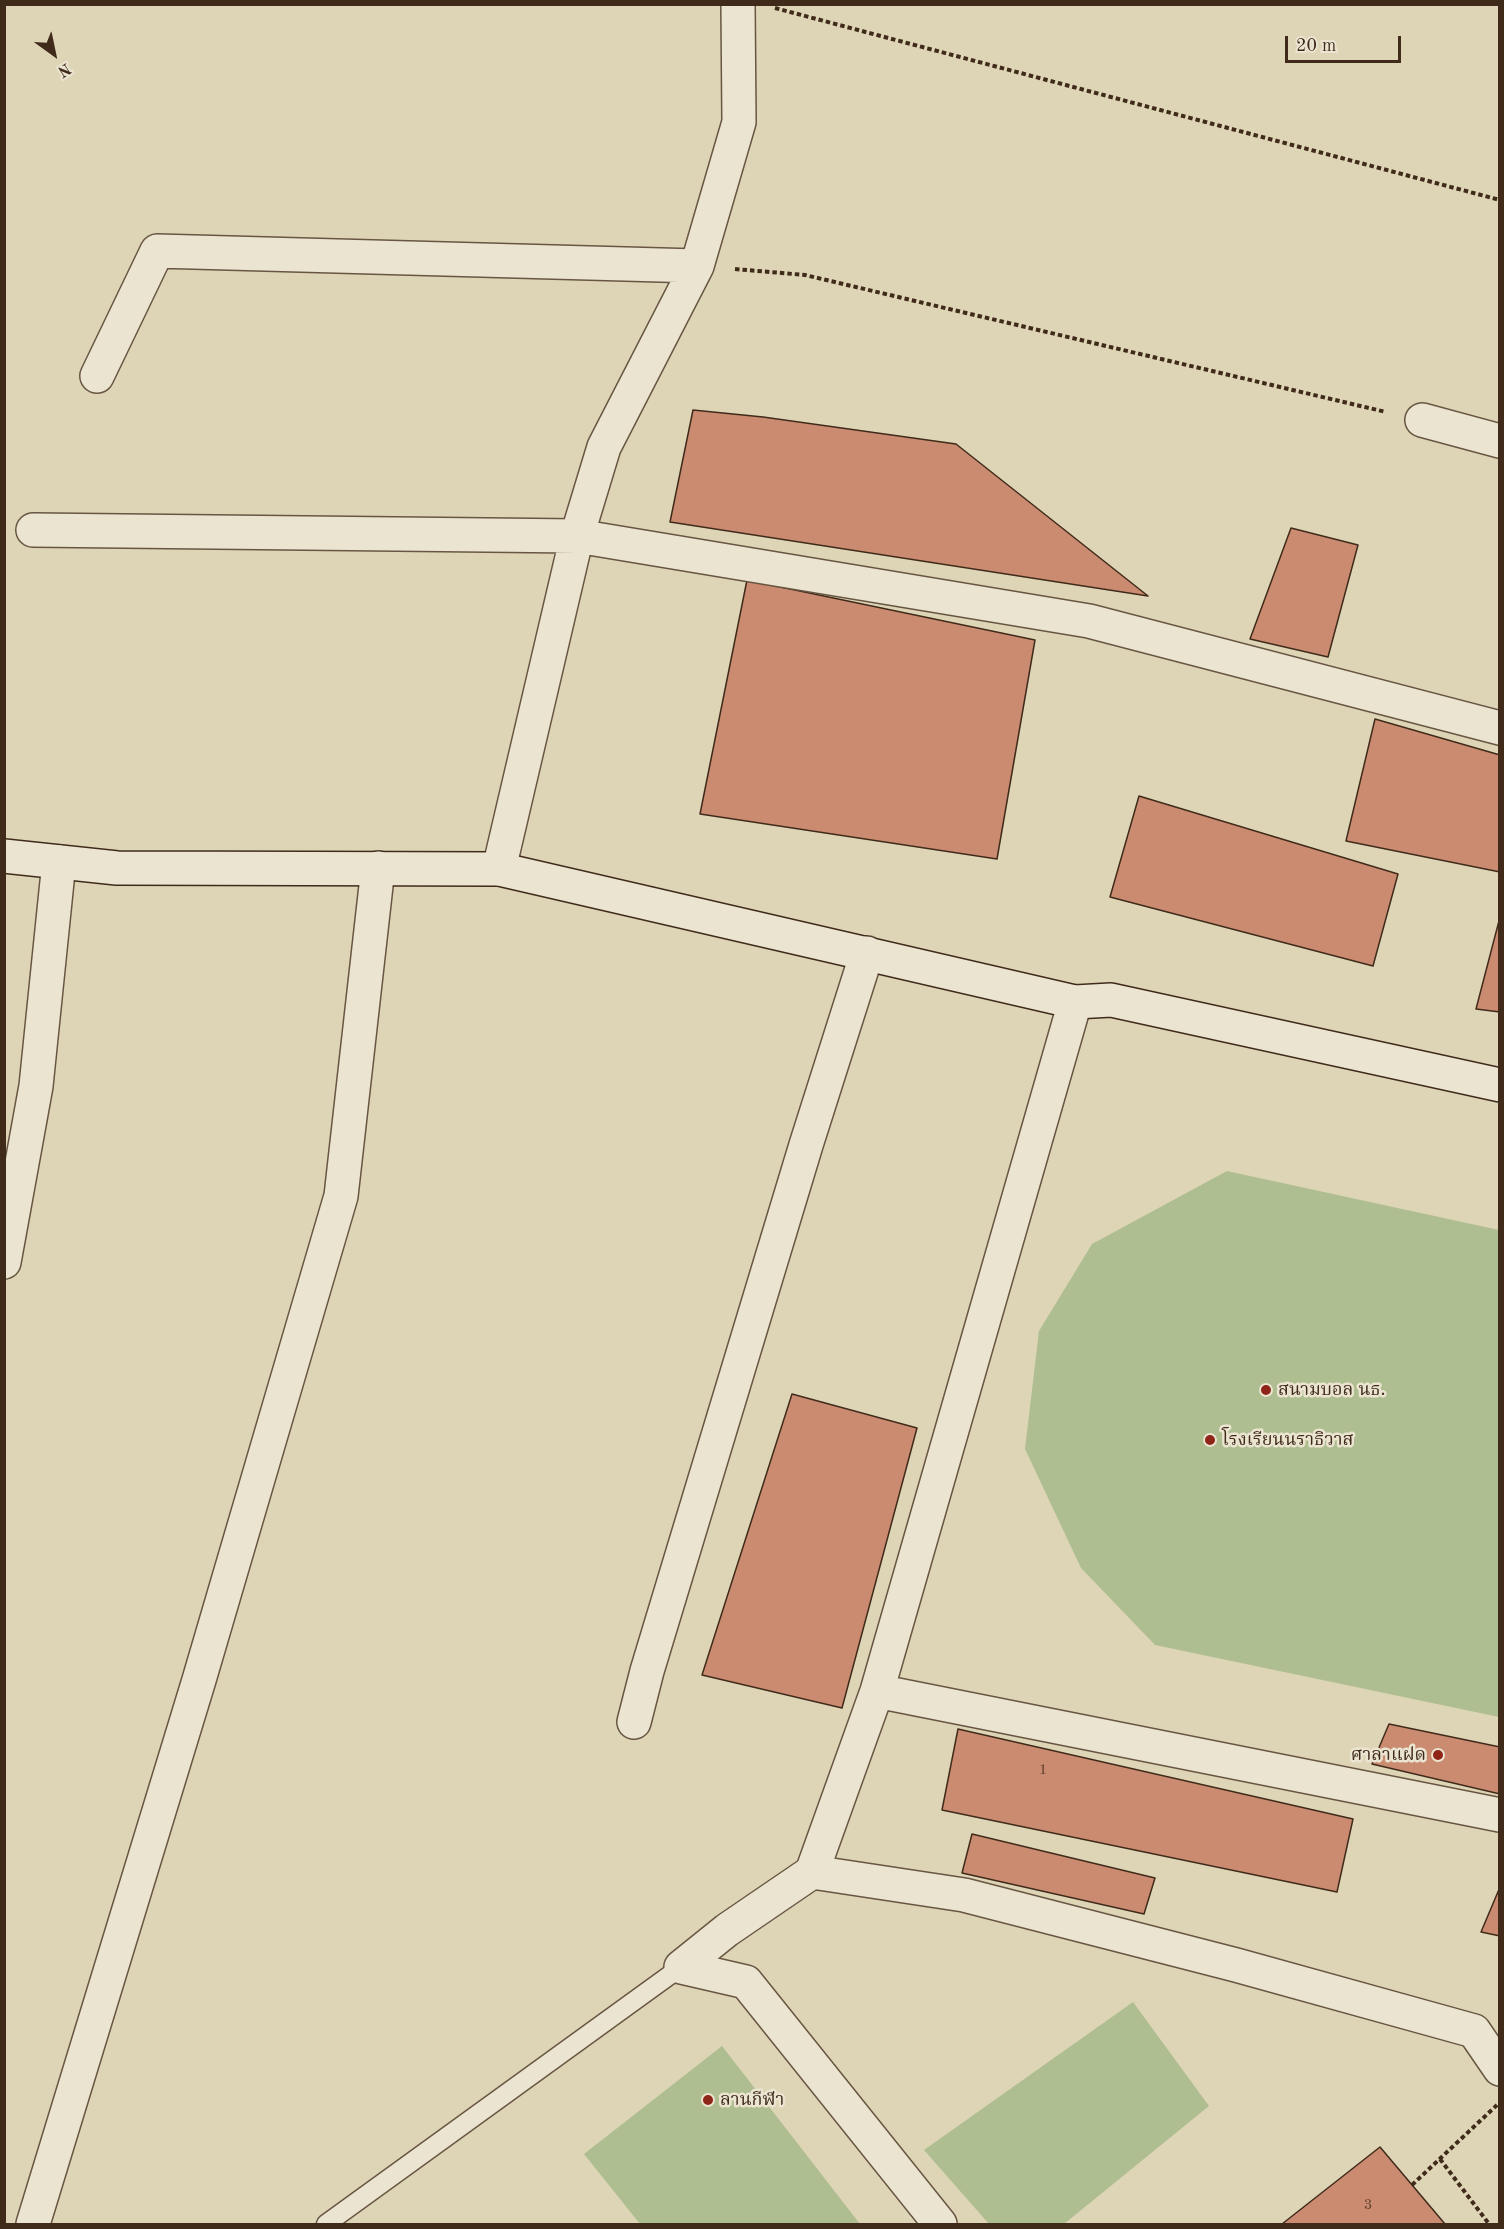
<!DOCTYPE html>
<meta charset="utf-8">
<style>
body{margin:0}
#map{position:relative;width:1504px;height:2229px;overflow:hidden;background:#ded5b7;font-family:"Old Standard TT",serif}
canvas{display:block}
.frame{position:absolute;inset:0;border:6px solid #402b1b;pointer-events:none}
.north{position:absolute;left:24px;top:24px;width:60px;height:60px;-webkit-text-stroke:4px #eae4d0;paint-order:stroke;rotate:147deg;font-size:16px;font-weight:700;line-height:24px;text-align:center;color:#402b1b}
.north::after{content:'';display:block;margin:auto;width:21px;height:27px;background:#402b1b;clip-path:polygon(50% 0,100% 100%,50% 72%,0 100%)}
.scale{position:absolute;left:1285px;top:36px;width:116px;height:27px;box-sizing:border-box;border:3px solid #402b1b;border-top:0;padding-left:8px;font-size:18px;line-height:21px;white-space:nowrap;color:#402b1b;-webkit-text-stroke:4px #eae4d0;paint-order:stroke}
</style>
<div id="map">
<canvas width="1504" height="2229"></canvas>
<div class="frame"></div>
<div class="north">N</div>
<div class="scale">20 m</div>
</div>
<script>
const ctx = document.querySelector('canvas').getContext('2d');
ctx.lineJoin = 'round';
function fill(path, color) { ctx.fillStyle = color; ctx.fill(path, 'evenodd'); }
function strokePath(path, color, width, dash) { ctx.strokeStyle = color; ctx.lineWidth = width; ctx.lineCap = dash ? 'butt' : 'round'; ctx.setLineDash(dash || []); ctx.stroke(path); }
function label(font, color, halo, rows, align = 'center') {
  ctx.font = font + ' "Old Standard TT","Noto Serif Thai",serif'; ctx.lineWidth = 5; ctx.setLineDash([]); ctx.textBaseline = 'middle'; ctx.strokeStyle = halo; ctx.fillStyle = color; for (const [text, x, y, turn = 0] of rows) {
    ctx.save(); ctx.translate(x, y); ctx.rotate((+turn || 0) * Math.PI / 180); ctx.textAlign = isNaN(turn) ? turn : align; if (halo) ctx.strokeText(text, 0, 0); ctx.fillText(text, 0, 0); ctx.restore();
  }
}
const green = new Path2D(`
 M1227,1171L1499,1230V1717L1155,1645L1081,1568L1025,1449L1039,1331L1092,1244Z
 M1133,2002L1209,2106L1064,2224H989L924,2150Z
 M722,2046L860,2224H640L584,2154Z`);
const building = new Path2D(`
 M693,410L763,417L956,444L1148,596L670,522Z
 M1291,528L1358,545L1328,657L1250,639Z
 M747,580L1035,640L997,859L700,814Z
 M1375,719L1500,755V872L1346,841Z
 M1139,796L1398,874L1373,966L1110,897Z
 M1500,917V1012L1476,1009Z
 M792,1394L917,1428L842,1708L702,1675Z
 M1389,1724L1500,1747V1794L1372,1764Z
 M958,1729L1353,1819L1337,1892L942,1810Z
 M972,1834L1155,1878L1144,1914L962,1873Z
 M1500,1887V1936L1481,1932Z
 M1380,2147L1445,2224H1282Z`);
const path = new Path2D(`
 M775,8L1500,200
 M735,269L805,275L1386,412
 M1440,2159L1489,2224
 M1412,2185L1497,2105`);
const service = new Path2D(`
 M326,2224L681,1967`);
const minor = new Path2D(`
 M97,376L157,251L697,266
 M1422,420L1500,441
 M33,530L577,536L1089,621L1500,728
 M499,869L577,536L604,447L697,266L739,122L738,4
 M4,1262L36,1086L59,862
 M877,1691L1500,1815
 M634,1722L647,1671L806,1145L867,953
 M812,1872L964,1895L1236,1965L1474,2031L1500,2069
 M33,2224L199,1680L341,1196L378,868
 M940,2224L746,1982L681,1967L727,1930L812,1872L877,1691L1075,1002`);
const secondary = new Path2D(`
 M4,856L117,868L499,869L1075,1002L1111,1000L1500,1085`);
const markers = [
 [1266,1390,6,"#8f2418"],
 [1210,1440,6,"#8f2418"],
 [1438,1755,6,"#8f2418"],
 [708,2100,6,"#8f2418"]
];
const numberNames = [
 ["1",1043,1770],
 ["3",1368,2205]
];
const poiNames = [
 ["สนามบอล นธ.",1278,1390],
 ["โรงเรียนนราธิวาส",1222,1440],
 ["ศาลาแฝด",1426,1755,"right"],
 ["ลานกีฬา",720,2100]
];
fill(green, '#afbe90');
fill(building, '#cb8b70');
strokePath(building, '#402b1b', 1.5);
strokePath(service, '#685642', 21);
strokePath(minor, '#685642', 36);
strokePath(secondary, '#402b1b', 36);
strokePath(path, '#402b1b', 4, [4.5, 3]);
strokePath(service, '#eae4d0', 18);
strokePath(minor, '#eae4d0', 33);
strokePath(secondary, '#eae4d0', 33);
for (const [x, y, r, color] of markers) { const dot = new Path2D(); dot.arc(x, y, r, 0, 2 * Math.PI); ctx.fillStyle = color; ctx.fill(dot); strokePath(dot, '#eae4d0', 2); }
label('15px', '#634330', null, numberNames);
label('18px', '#402b1b', '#eae4d0', poiNames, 'left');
</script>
